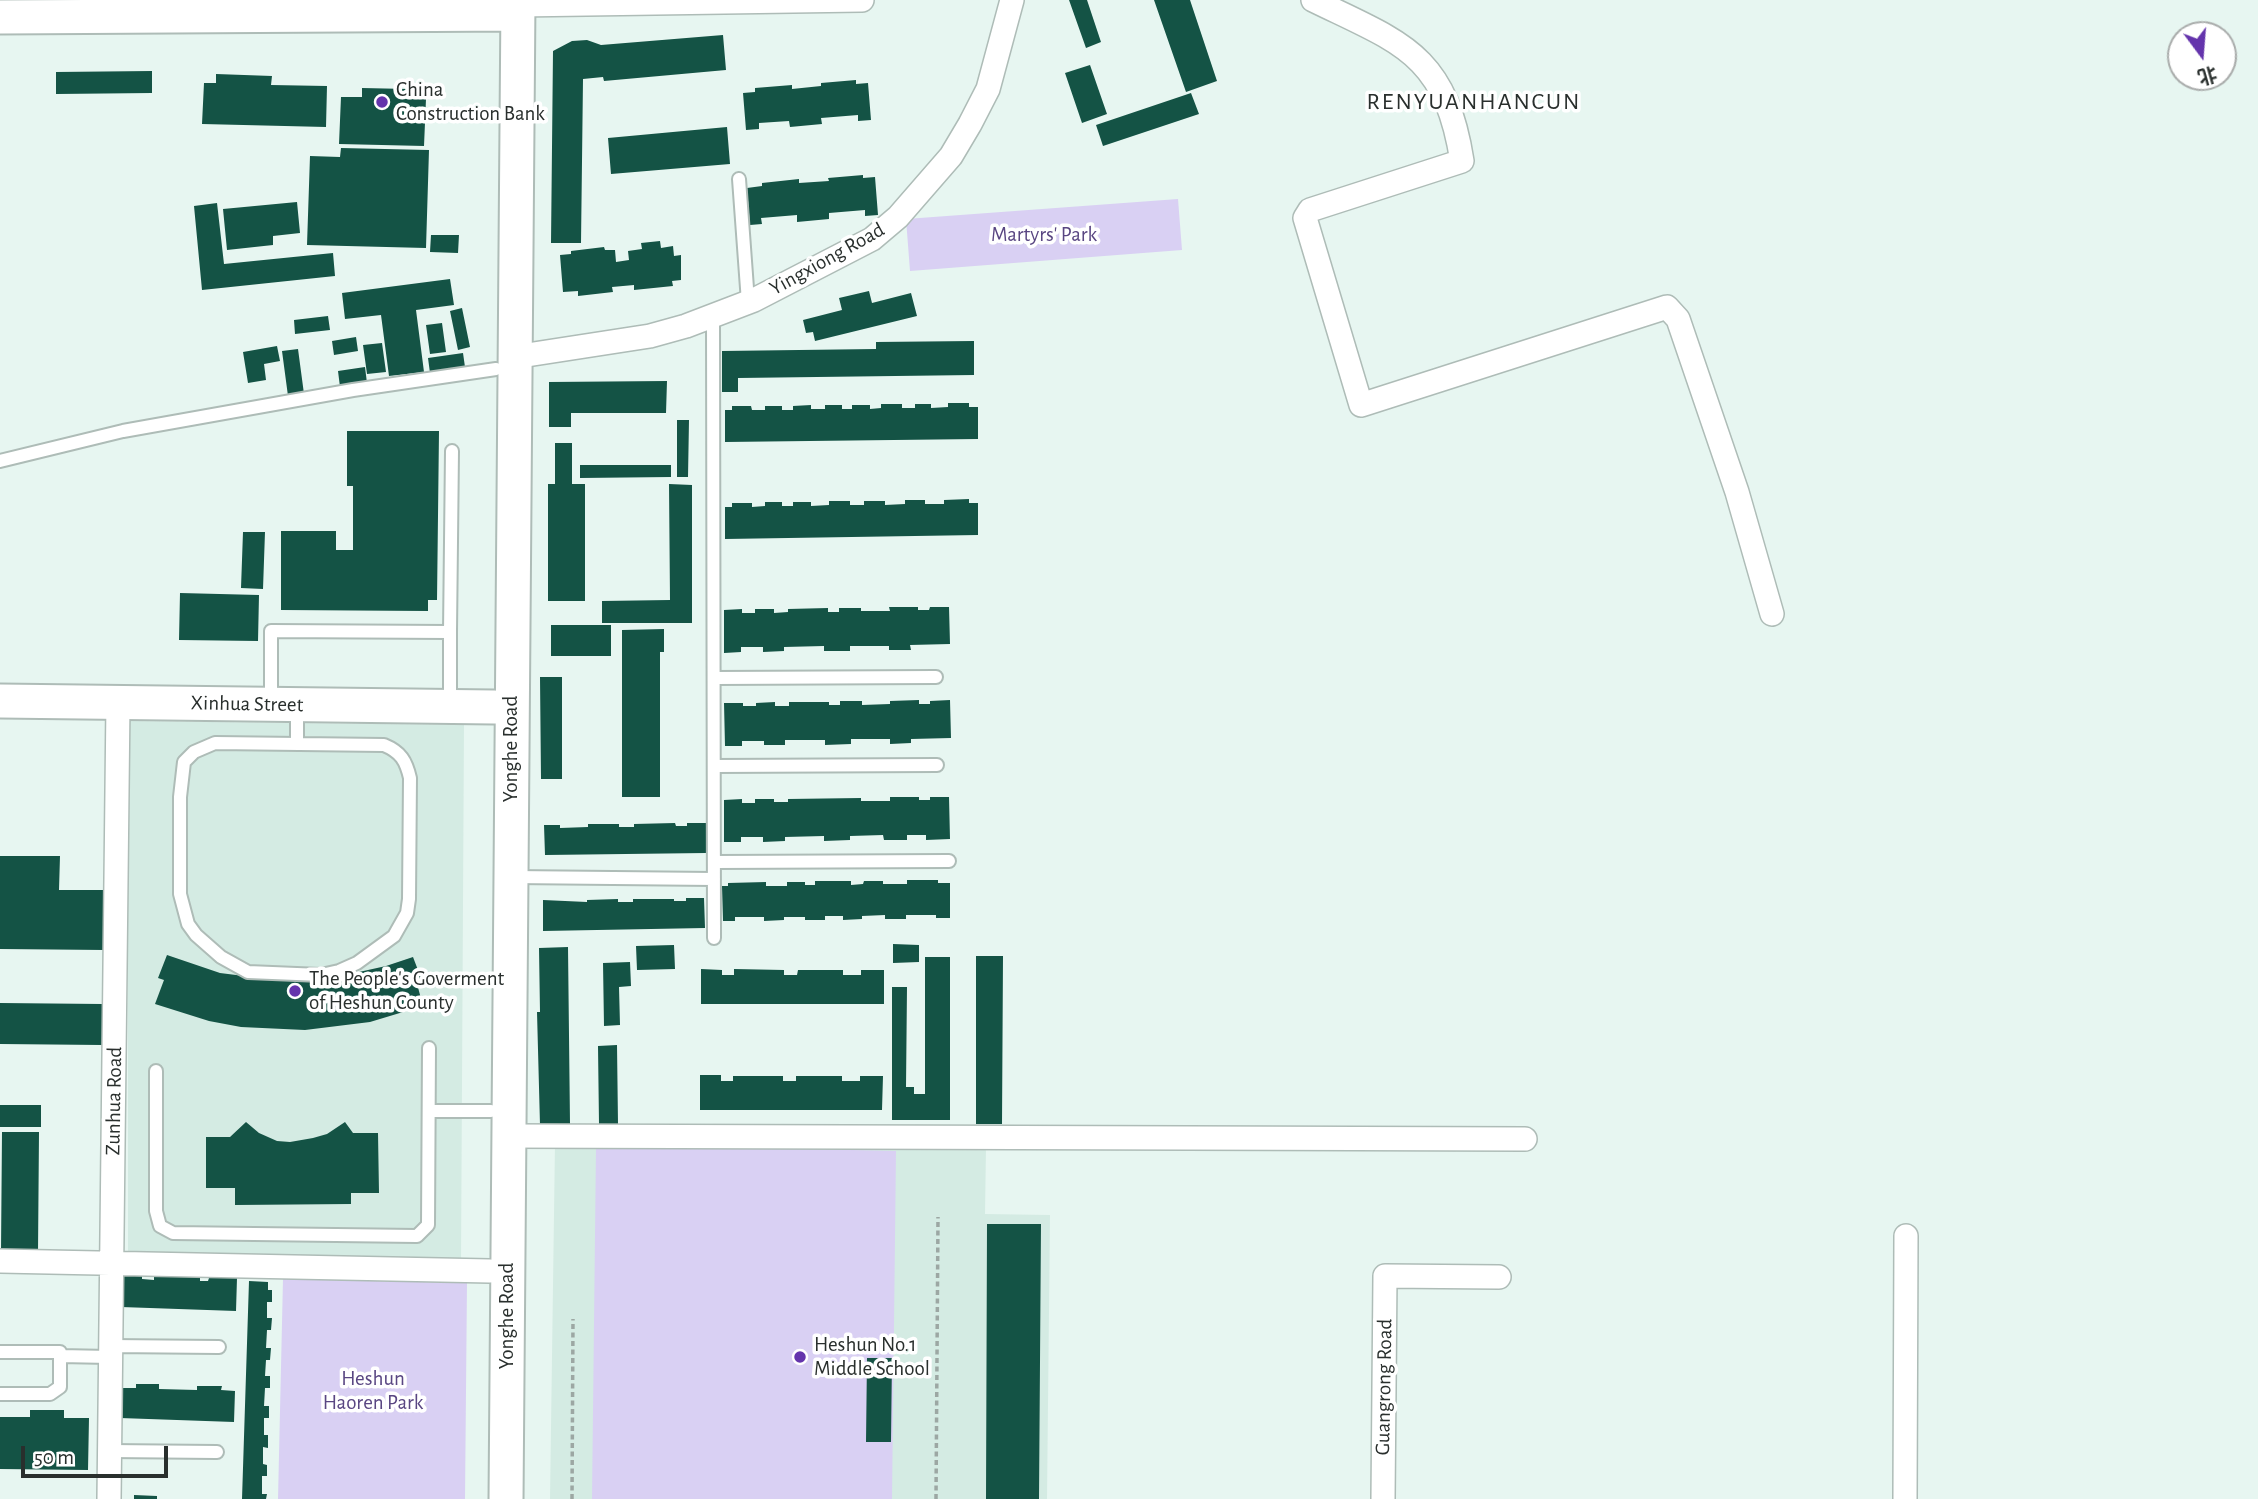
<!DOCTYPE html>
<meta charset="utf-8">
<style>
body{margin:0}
#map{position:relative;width:2258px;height:1499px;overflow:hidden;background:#e7f6f1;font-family:"Alegreya Sans","Noto Sans SC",sans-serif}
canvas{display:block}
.north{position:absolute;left:2167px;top:21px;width:70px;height:70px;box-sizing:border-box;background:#fff;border:2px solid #a9acab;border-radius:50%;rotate:164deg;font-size:19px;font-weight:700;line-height:28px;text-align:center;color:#292f2d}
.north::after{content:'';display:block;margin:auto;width:24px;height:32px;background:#6434ac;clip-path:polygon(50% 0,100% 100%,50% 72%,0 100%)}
.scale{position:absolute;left:21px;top:1446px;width:147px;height:32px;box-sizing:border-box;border:4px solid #292f2d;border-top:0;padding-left:9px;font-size:21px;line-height:24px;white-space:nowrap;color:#292f2d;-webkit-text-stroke:5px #fff;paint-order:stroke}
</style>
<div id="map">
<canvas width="2258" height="1499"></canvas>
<div class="north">北</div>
<div class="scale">50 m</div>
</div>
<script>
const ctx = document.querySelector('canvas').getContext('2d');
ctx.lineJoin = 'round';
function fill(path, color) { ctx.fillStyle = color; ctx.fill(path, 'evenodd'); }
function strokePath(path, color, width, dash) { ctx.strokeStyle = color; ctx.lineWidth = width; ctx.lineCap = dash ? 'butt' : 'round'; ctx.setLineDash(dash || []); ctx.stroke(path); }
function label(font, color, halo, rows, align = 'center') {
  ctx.font = font + ' "Alegreya Sans",sans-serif'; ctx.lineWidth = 7; ctx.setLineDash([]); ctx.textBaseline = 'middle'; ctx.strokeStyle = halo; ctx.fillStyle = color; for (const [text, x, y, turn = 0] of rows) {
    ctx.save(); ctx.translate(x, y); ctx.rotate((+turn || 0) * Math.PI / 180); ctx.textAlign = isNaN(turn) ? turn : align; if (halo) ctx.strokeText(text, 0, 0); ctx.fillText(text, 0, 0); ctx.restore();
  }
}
const built = new Path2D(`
 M128,721L464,725L461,1261L128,1257Z
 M555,1143L986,1147L985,1214L1050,1215L1047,1499H550Z`);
const green = new Path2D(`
 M1178,199L1182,250L910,271L906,219Z
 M723,1147L896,1151L892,1499H592L596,1148L710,1149Z
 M283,1279L467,1283L465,1499H278Z`);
const building = new Path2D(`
 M1069,0H1087L1101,42L1086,48Z
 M1154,0H1190L1217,81L1186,92Z
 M723,35L726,70L604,81L603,77L583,79L581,243H551L553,51L572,41L587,40L601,45Z
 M1090,65L1107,114L1082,123L1065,73Z
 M152,71V93L56,94V72Z
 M216,74L272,76L271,85L327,86L326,127L202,124L204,83H216Z
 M856,80V84L868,83L871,120L858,121V115L821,118L822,124L790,127L789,121L759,123V129L746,130L743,93L755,92V88L792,85V89L821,86V83Z
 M362,88L408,89L407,99H426L424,146L339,144L341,97H362Z
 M1191,93L1199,114L1103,146L1096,125Z
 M727,127L730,164L611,174L608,138Z
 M341,148L429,150L426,248L307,245L310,156L340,157Z
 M863,175V178L875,177L878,215L865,216V210L829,213V219L797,222V215L761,218L762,224L750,225L747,188L762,186V183L799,179V183L829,181L828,178Z
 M297,202L300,233L273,236V245L227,250L223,209Z
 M217,203L224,264L333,253L335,276L202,290L194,206Z
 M431,235H459L458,253L430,252Z
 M660,241L661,248L673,246L674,256L681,255V280L672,281L673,286L634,290V285L612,287L613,292L578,296V291L563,292L560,255L571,254V251L604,247L605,250H615L616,262L629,260L628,251L642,249L641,243Z
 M450,279L454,305L416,310L424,372L389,376L381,315L345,319L342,293Z
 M869,291L872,303L911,293L917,316L815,341L813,332L806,333L803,320L842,310L839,298Z
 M462,308L470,347L458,350L450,311Z
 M328,316L330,330L295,334L294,320Z
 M442,323L446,352L430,354L426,325Z
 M356,337L358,351L334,355L332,341Z
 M974,341V375L738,378V392H722V351L876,349V342Z
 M382,343L386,372L367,374L363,345Z
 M277,346L280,361L264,364L266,380L248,383L243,352Z
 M298,349L304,394L288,396L282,351Z
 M463,353L465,367L430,373L428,358Z
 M365,367L367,383L340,387L338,371Z
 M667,381L666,413H571V427H549V382Z
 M948,403H969V407H978V439L725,442V410H732V406H751L752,410H765V406H782V410H793V406L811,405V409H825V405H842V409H852V405H870V409L881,408V404H902V408H915V404H931V408L948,407Z
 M677,420H689L688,477H677Z
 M347,431H439L437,600H428V611L281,610V531H336V550H353V486H347Z
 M555,443H572V484H585V601H548V484H555Z
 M580,465H671V477L580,478Z
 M669,484L692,485V623H602V601L670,600Z
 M969,499V503H978V535L725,539V507H732V503H752V507L765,506V502H782V506H793V502H811V506L829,505V501H850V505H864V501H885V505L905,504V500H925V504H944V500Z
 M243,532H265L263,589L241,588Z
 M180,593L259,595L258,641L179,640Z
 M889,607H918V610H929L930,607H949L950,644L910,645L911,650H889V646H850V651H824V646L784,647V651L763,652V647H741V652L724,653V610L742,609V613H755V609H774V613L788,612V609L828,608V612H839V608H861V611H890Z
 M551,625H611V656H551Z
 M664,629V652H660V797H622V630Z
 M540,677H562V779H541Z
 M919,700V704H930V701L950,700L951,738L911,739V743L890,744V739H851V744L825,745V740H785V745H764V741H742V746H725L724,703H743V706H756V703L775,702V706H789V702H829V705H840V701H862V705L890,704V701Z
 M890,797H919V800H930V797H949L950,839L926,840V835H907V840H884L883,835L850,836V840L824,841V836L785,837V841L763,842V837H741V842H724V800L742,799V803H755V799H774V802H788V799L861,798V801H890Z
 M675,823L676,826H687V823H706V853L545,855L544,825H560V828L588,827V824H619V827H634V824Z
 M0,856H60L59,890H106L105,950L0,949Z
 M907,880H938V883H950V918H936V915H906V919H885V915L862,916V919L843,920V916H825V920H805V917H784V920L764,921V917H735V921H723L722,886H728V883L766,882V886H787V882H805V885H815V881H851V885L863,884L864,881H883V884H907Z
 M686,898H704L705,928L543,931V900L587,902V900L618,899V902H633V899H674V901H686Z
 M893,944L919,945V962L893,963Z
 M674,945L675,969L637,970L636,946Z
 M568,947L570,1124L540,1125L537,1012H540L539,948Z
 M167,955L220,973L276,980L332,978L386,966L413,957L421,978L416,980L423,1006L370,1022L305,1030L241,1027L209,1021L155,1004L164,980L158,978Z
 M976,956H1003L1002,1124H976Z
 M925,957H950V1120H892V987H907L906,1087H914V1094H925Z
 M630,962L631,986L619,987L620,1025L604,1026L603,963Z
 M701,969L722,970V975H734V969L784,970V975H797L798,970H843V975H861V970H884V1004H701Z
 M0,1003L102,1004V1045L0,1044Z
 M617,1045L618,1124H599L598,1046Z
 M700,1075H721V1081H733V1076H783V1081H796V1076H842V1081H860V1076H883L882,1110H700Z
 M0,1105H41V1127H0Z
 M246,1122L259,1133L277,1141L290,1142L313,1138L327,1134L345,1122L353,1133H378L379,1193H351V1204L235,1205V1188H206V1137H230Z
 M2,1132H39L38,1252L1,1251Z
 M987,1224H1041L1039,1499H986Z
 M122,1275L142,1276V1279L154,1280V1276L200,1277V1281H208L209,1278H237L236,1311L121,1307Z
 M249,1281L268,1282V1290H272V1302H267V1318H272L271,1330H267L266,1348H271L270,1360H266L265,1376H270V1388H265L264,1406H269V1418H264V1435H268V1448L263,1447V1464L267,1465V1476H262V1494H267L266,1499H242Z
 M867,1358H892L891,1442H866Z
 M136,1384H159V1389L197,1390V1386H222L221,1390L235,1391L234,1422L120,1418L121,1388H136Z
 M30,1410H64V1418H89L88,1470L0,1469V1417H30Z
 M134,1495L157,1496V1499H134Z`);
const path = new Path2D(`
 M572,1499L573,1319
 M936,1499L938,1217`);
const lane = new Path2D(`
 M739,179L748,302
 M713,317L714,938
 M0,461L123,431L353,390L496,369
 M714,678L936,677
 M271,704V631L450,632L452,451
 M450,705V632
 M215,743L384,745C401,752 406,761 410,778L409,899L407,913L394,936L357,963L339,971L321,975L248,972L221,957L196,935L188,924L180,894V797L184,762L194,752Z
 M297,744V706
 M714,766L937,765
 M714,862L949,861
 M512,877L714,879
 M156,1071V1211L160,1226L173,1233L417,1236L428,1225L429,1048
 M429,1111H491
 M110,1346L219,1347
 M0,1352H60V1387L50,1394H0
 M60,1356L110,1357
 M109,1451L217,1452`);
const street = new Path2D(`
 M1313,0C1401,43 1445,53 1462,161L1310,210L1305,218L1361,405L1667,307L1678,319L1737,492L1772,614
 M518,5L862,0
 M514,357L650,336L686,326L754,300L872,239L898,217L951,156L970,124L988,89L1012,0
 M509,1136L1525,1139
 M0,1261L490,1271
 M109,1499L118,702
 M1383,1499L1385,1276L1499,1277
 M1905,1499L1906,1236`);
const secondary = new Path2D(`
 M0,17L518,14
 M0,701L494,707
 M506,1499L518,0`);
const markers = [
 [382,102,7,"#6434ac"],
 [295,991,7,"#6434ac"],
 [800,1357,7,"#6434ac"]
];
const poiNames = [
 ["China",396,90],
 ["Construction Bank",396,114],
 ["The People's Goverment",309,979],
 ["of Heshun County",309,1003],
 ["Heshun No.1",814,1345],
 ["Middle School",814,1369]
];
const parkNames = [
 ["Martyrs' Park",1044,235],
 ["Heshun",373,1379],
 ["Haoren Park",373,1403]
];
const streetNames = [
 ["Yingxiong Road",827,259,-29],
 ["Xinhua Street",247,704,1],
 ["Yonghe Road",511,749,-90],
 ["Zunhua Road",114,1101,-89],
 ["Yonghe Road",507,1316,-90],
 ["Guangrong Road",1384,1387,-89]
];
const quarterNames = [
 ["RENYUANHANCUN",1474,102]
];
fill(built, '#d4ebe3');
fill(green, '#d9d0f3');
fill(building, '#145345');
strokePath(lane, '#aebcb7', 16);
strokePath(street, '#aebcb7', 26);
strokePath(secondary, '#aebcb7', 37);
strokePath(path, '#9ca7a3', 3.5, [5, 3.5]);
strokePath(lane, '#fff', 12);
strokePath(street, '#fff', 23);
strokePath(secondary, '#fff', 33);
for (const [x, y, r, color] of markers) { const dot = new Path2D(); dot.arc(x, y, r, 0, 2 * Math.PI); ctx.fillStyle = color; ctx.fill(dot); strokePath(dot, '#fff', 2.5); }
label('21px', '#292f2d', '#fff', poiNames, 'left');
label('21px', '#594682', '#fff', parkNames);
label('21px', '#292f2d', '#fff', streetNames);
ctx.letterSpacing = '2px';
label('24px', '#292f2d', '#fff', quarterNames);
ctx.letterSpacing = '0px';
</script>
